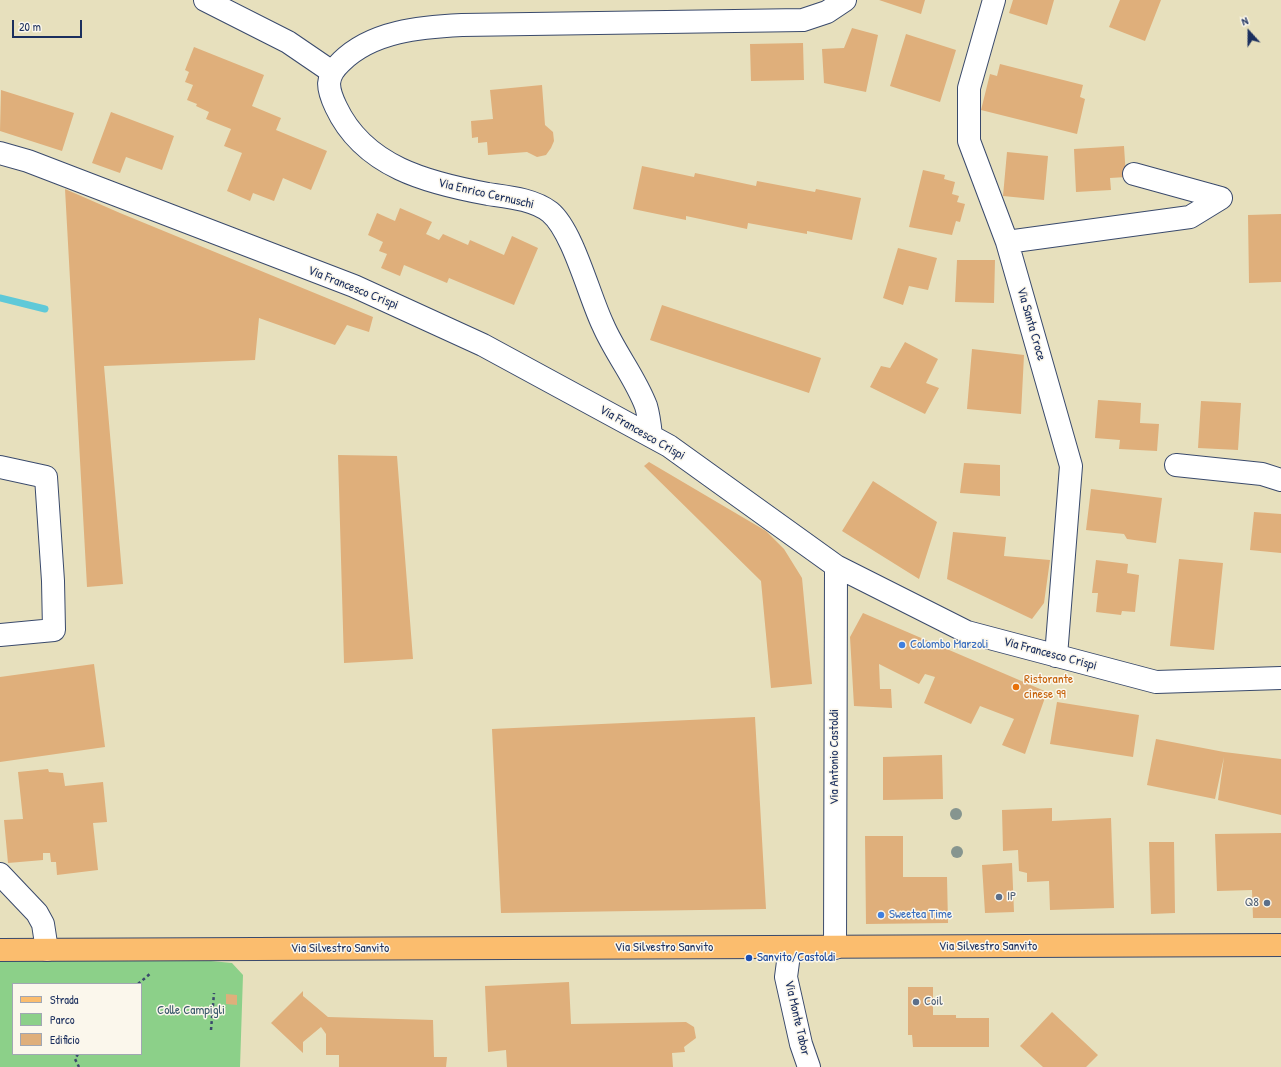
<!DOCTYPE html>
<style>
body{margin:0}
#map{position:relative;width:1281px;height:1067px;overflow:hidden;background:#e7e0bd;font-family:"Patrick Hand",sans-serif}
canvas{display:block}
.legend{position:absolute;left:12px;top:983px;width:130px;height:72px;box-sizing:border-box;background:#fbf7ec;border:1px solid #a1a7b3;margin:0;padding:5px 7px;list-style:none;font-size:12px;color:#1b2f5e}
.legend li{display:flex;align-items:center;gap:8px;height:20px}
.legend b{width:20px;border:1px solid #a1a7b3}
.north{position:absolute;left:1229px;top:12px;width:40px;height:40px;-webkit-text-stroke:3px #fbf7ec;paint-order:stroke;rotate:339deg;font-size:11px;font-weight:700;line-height:16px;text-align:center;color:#1b2f5e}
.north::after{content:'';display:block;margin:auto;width:14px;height:18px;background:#1b2f5e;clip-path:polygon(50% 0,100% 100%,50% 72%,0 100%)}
.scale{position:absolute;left:12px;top:20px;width:70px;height:18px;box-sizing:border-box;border:2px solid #1b2f5e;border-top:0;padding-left:5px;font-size:12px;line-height:14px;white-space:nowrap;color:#1b2f5e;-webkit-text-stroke:3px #fbf7ec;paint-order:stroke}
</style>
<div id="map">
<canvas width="1281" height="1067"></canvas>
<ul class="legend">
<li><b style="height:5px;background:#fbbd6e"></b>Strada</li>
<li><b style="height:11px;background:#8cd089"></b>Parco</li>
<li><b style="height:11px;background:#dfaf7b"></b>Edificio</li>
</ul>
<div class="north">N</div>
<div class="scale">20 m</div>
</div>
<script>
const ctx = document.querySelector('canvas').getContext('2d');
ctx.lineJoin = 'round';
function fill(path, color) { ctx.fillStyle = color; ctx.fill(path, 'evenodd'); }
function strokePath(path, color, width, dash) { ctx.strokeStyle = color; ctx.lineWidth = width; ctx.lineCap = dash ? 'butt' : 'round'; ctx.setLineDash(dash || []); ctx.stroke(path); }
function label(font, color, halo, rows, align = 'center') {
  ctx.font = font + ' "Patrick Hand",sans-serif'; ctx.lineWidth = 3; ctx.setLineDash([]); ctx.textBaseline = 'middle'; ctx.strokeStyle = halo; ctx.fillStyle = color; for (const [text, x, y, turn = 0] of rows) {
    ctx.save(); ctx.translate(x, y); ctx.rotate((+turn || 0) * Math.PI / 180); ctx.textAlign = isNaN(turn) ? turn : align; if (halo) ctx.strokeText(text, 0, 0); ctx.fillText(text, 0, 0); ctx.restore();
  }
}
const green = new Path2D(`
 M0,958H180L232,963L243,975L240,1067H0ZM13,984H141V1054H13Z`);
const stream = new Path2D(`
 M0,298L45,309`);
const building = new Path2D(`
 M879,0H925L921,14Z
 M1013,0H1054L1047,25L1009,13Z
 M1120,0H1161L1145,41L1109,27Z
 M852,28L878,35L866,92L824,83L822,49L844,48Z
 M906,34L956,50L940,102L890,86Z
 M803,43L804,80L751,81L750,44Z
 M194,47L264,75L252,106L281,118L276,130L327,151L311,190L283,178L274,201L253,193L250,201L227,191L242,153L224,146L231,129L206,119L209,112L196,106L197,104L187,100L193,85L185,82L189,72L185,70Z
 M1000,64L1083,85L1080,97L1085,99L1077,134L981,110L990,74L997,76Z
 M542,85L545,125L553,132L554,141L551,148L546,155L537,157L527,152L488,155L487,142L478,143V137L472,138L471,121L493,119L490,90Z
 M1,90L74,113L62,151L0,131Z
 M111,112L174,136L162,170L126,157L120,173L92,163Z
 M1124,146L1126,177L1110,178L1111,190L1076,192L1074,149Z
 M1007,152L1048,156L1044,200L1003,196Z
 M642,166L694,177L695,173L756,186L757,181L815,192L816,189L861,198L852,240L807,231V234L748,223L747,229L686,216V220L633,209Z
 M923,170L945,175L944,179L955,182L952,194L959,196L957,202L965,204L960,222L956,221L952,235L909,227Z
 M65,189L120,213L373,317L369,332L347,325L335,345L259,318L255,360L104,366L123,584L87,587Z
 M400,208L432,222L426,234L439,240L443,234L468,245L470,240L504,255L512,236L538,248L514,305L449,278L447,283L404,265L400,276L381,268L387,254L379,251L383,242L368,235L377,213L395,221Z
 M1281,214V282L1249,283L1248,215Z
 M898,248L937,258L928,290L909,286L903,305L883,298Z
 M957,260H995L994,303L955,302Z
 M662,305L821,358L809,393L650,340Z
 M905,342L938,359L926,383L939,388L925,414L870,387L881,366L890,368Z
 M972,349L1024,355L1021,414L967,409Z
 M1098,400L1141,403L1140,423L1159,424L1157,451L1119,449L1120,440L1095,438Z
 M1201,401L1241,403L1238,450L1198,448Z
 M338,455L397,456L413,659L344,663Z
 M649,462L766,531L784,549L802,578L812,684L771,688L761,581L644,466Z
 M964,463L1000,465V496L960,493Z
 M873,481L937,522L919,579L842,531Z
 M1091,489L1162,498L1156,543L1127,539L1124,534L1086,530Z
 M1254,512L1281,514V553L1250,550Z
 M953,532L1006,537L1004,556L1050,560L1044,603L1032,619L947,579Z
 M1179,559L1223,563L1214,650L1170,646Z
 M1096,560L1128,564L1127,573L1139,575L1135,612L1122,611L1121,615L1096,612L1098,593H1092Z
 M863,613L1047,692L1025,754L1002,745L1014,719L980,706L971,724L924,703L935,677L925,674L919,684L879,664L880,689H891L892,708L854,706L850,637Z
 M94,664L105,747L0,762V677Z
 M1057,702L1139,715L1133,757L1050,744Z
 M755,717L766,909L501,913L492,729Z
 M1156,739L1224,752L1281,759V815L1218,800L1224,757L1215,799L1147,785Z
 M942,755L943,799L883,800V757Z
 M48,769L49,772L63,773L65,786L103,782L107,822L93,823L98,870L57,875L56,862H51L50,853H43V860L8,863L4,820L23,819L18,772Z
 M1052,808V821L1111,818L1114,908L1050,910L1049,881L1027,882V873L1019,871L1018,850L1003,851L1002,810Z
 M1281,833V918H1253L1252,890L1217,891L1215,834Z
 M865,836H903V877H947L948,923L866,924Z
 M1149,842H1174L1175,913L1151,914Z
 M1012,863L1014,912L985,913L982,865Z
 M569,982L571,1024L686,1022L694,1027L696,1038L684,1047L685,1052L672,1053L673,1067H507L506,1050L488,1052L485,986Z
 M908,987H933V1015H956V1018H989V1047H913L912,1035H908Z
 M303,991V996L328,1017L433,1020L434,1057H447L446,1067H339V1055H326V1034L321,1027L303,1042V1053L271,1023Z
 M226,994L237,995V1005L226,1004Z
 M1052,1012L1098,1055L1086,1067H1043L1020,1046Z`);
const path = new Path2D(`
 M138,984L151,973
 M211,1030L214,993
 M78,1054L75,1059L79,1067`);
const minor = new Path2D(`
 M205,0L288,42L332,72
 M994,0L969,88V141L1007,242L1071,466L1056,656
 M0,153L28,161L354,286L483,345L669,446L836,566L967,632L1156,682L1281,678
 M1007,242L1190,217L1221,198L1134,174
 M651,436C650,426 649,416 646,406C635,377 615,353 603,325C589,296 573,231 550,212C533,199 508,197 488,194C428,183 364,167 336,107C327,88 325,77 341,62C372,31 421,27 462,25L803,20L827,12L845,0
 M1176,465L1262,474L1281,480
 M0,467L46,477L53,581L54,630L0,635
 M0,874L37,913L43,924L47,950
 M790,947L786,977L801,1044L809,1067
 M835,948L836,566`);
const major = new Path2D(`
 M0,950L1281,945`);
const trees = [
 [956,814],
 [957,852]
];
const markers = [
 [902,645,4,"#3f7fe0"],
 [1016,687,4,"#e8710a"],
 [999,897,4,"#5c6f8a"],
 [1267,903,4,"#5c6f8a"],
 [881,915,4,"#3f7fe0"],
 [749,958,4,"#1a4fb4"],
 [916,1002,4,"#5c6f8a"]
];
const streetNames = [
 ["Via Enrico Cernuschi",486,194,13],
 ["Via Francesco Crispi",353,288,22],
 ["Via Santa Croce",1031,324,74],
 ["Via Francesco Crispi",642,433,30],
 ["Via Francesco Crispi",1050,654,15],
 ["Via Antonio Castoldi",835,757,-90],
 ["Via Silvestro Sanvito",988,947],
 ["Via Silvestro Sanvito",664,948],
 ["Via Silvestro Sanvito",340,949],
 ["Via Monte Tabor",797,1018,77]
];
const shopNames = [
 ["Colombo Marzoli",910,645],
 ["Sweetea Time",889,915]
];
const foodNames = [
 ["Ristorante",1024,680],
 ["cinese 99",1024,695]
];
const serviceNames = [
 ["IP",1007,897],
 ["Q8",1259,903,"right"],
 ["Coil",924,1002]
];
const transitNames = [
 ["Sanvito/Castoldi",757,958]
];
const parkNames = [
 ["Colle Campigli",191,1011]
];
fill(green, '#8cd089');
strokePath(stream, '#5fc9d8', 7);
fill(building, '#dfaf7b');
strokePath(minor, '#3a4a6c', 24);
strokePath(major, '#3a4a6c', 24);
strokePath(path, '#3a4a6c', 2.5, [3, 3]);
strokePath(minor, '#fff', 22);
strokePath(major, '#fbbd6e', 22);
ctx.fillStyle = '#86958f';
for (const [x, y] of trees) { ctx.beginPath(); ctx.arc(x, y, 6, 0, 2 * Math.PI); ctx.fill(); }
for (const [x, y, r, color] of markers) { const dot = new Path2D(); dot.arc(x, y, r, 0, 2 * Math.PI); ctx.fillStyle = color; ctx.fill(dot); strokePath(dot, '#fbf7ec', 1.5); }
label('13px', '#1b2f5e', '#fbf7ec', streetNames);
label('13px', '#366cbe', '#fbf7ec', shopNames, 'left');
label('13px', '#c56008', '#fbf7ec', foodNames, 'left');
label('13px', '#4e5e75', '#fbf7ec', serviceNames, 'left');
label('13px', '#164399', '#fbf7ec', transitNames, 'left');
label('13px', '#375769', '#fbf7ec', parkNames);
</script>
